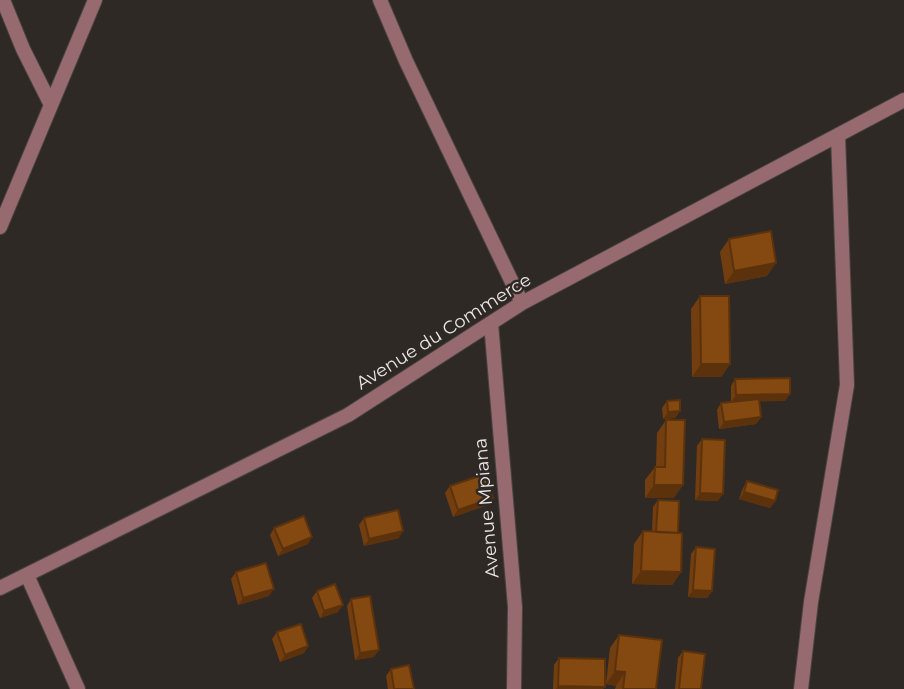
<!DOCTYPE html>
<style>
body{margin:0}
canvas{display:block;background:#2f2925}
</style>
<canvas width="904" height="689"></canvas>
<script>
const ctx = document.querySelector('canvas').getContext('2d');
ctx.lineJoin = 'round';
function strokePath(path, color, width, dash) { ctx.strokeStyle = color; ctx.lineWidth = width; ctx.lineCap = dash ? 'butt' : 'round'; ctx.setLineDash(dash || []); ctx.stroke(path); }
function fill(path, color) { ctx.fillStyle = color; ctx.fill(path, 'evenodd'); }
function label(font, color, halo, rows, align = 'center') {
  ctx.font = font + ' Montserrat,sans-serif'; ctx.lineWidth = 5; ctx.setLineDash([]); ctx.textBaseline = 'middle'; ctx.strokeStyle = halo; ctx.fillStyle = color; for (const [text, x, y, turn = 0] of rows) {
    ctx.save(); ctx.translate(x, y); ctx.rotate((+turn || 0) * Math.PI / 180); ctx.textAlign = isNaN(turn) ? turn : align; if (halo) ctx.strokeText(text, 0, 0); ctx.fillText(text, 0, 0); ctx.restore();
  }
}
const street = new Path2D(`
 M3,0L23,49L51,105
 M380,0L406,61L522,303
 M0,227L95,0
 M491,323L515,607L514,689
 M27,575L78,689
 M0,588L348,415L522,303L904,100
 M801,689L811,602L847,385L838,135`);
const wall = new Path2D(`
 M729,239L767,276L725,284L720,252Z
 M700,296L730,364L721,377H692L691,309Z
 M735,379L785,401H759L761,417L756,424L719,429L717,410L721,403L731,402V386Z
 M667,401L680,411L675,418L663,419L662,408Z
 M666,420L674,498H645V480L655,467H656L657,433Z
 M702,439L718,501L695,500L697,446Z
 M747,481L775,501L770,508L739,499L743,488Z
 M450,486L493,498L488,505L453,517L445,493Z
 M658,500L678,533L681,572L672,585L632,584L634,544L643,531L652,532L653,507Z
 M364,518L399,538L364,546L359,525Z
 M274,528L308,544L278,556L270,535Z
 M696,547L712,591L707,598L688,597L691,554Z
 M236,572L269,596L238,605L231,579Z
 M317,591L338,612L320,618L312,598Z
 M351,599L374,657L355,660L347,606Z
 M277,632L308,646L304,653L280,662L272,639Z
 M619,635L656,689H615L616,686L606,684L610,648Z
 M683,651L701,689H675L678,658Z
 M559,658L603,689H553L554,665Z
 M391,669L414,689H388L386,676Z`);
const shadedWall = new Path2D(`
 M776,263L767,276L725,284L734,271Z
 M701,364H730L721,377H692Z
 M790,394L785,401L731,402L736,395Z
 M680,411L675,418L663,419L668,412Z
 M761,417L756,424L719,429L724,422Z
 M654,485H683L674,498H645Z
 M744,492L775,501L770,508L739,499Z
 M700,493L723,494L718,501L695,500Z
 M493,498L488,505L453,517L458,510Z
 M403,531L399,538L364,546L369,539Z
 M312,537L308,544L278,556L283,549Z
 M641,571L681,572L672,585L632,584Z
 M274,589L269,596L238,605L243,598Z
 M693,590L712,591L707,598L688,597Z
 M343,605L338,612L320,618L324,611Z
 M308,646L304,653L280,662L285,655Z
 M379,650L374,657L355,660L360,653Z
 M615,671L625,672L616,686L606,684Z
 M558,686L605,687L603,689H556Z`);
const building = new Path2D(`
 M771,231L776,263L734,271L729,239Z
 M700,296H729L730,364H701Z
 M790,378V394L736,395L735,379Z
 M759,399L761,417L724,422L721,403Z
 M680,400V411L668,412L667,401Z
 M666,420H685L683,485H654L655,467H665Z
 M702,439L725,440L723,494L700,493Z
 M485,474L493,498L458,510L450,486Z
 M747,481L778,490L775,501L744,492Z
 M658,500L679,501L678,533L656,532Z
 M398,510L403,531L369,539L364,518Z
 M304,516L312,537L283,549L274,528Z
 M643,531L682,533L681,572L641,571Z
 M696,547L715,549L712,591L693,590Z
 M266,563L274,589L243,598L236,572Z
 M335,584L343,605L324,611L317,591Z
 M370,596L379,650L360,653L351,599Z
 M301,624L308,646L285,655L277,632Z
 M619,635L662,640L656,689H623L625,672L615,671Z
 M683,651L705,654L701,689H679Z
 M559,658L605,659V687L558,686Z
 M409,665L414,689H394L391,669Z`);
const streetNames = [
 ["Avenue du Commerce",444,332,-32],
 ["Avenue Mpiana",487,508,-95]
];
strokePath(street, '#494440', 16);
strokePath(street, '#976a6f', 14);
fill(wall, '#723e0f');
fill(shadedWall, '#5c320c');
fill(building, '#844811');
strokePath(building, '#5c320c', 2);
label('18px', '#ece8e5', '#2f2925', streetNames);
</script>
